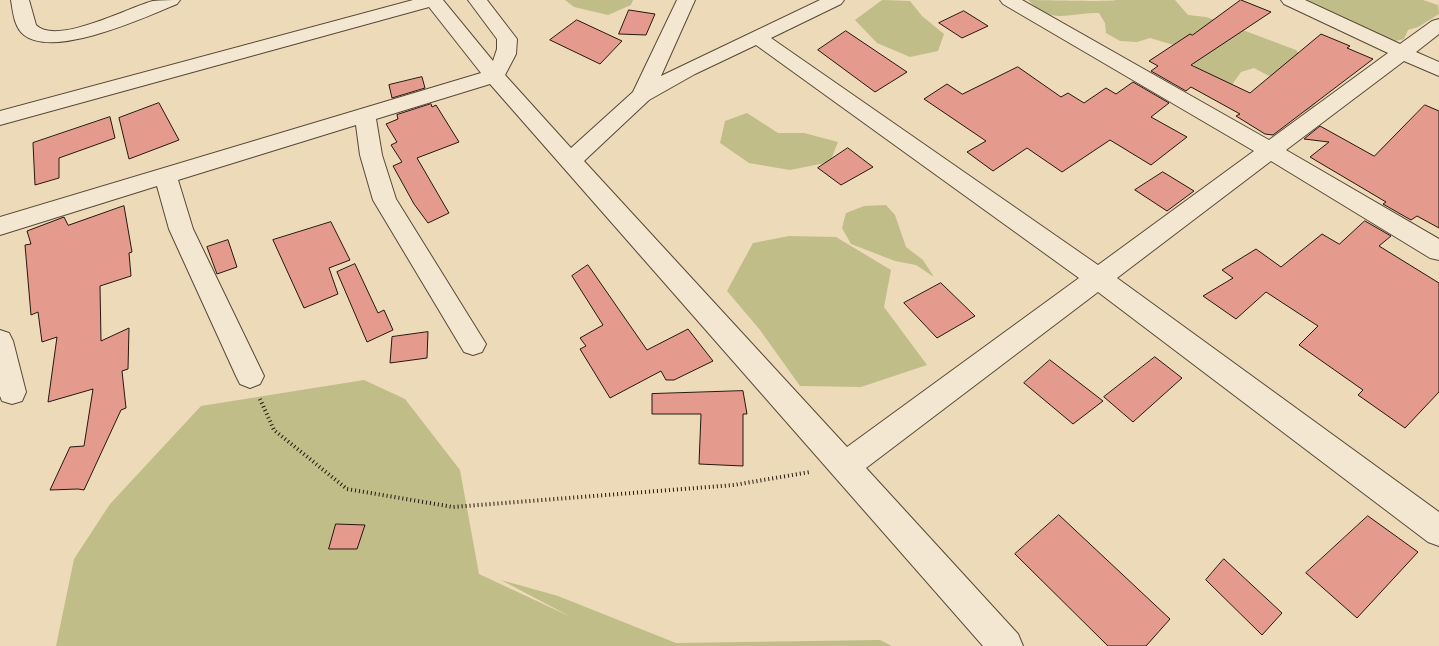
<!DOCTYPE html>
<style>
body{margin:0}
canvas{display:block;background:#eddab8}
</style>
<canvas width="1439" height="646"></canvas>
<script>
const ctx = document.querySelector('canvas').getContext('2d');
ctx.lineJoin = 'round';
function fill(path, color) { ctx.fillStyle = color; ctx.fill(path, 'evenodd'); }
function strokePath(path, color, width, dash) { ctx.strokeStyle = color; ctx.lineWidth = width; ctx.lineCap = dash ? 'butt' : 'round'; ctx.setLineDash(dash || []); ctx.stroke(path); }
const green = new Path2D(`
 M565,0H633L631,5L608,15L574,7Z
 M882,0L910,1L922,16L944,34L938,51L910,57L877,43L855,20Z
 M1028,0C1040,0 1111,2 1116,0H1175L1188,15L1206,17L1224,23L1296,50L1306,62L1320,94C1315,109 1307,112 1292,115L1271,77L1254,68L1241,72L1229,89L1196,71L1187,49L1150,38L1137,42L1120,41L1106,33L1105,23L1099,13C1069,12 1052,26 1028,0Z
 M1306,0H1423L1438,5L1439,14L1418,27L1408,30L1404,39L1391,42L1374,39L1356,23L1332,15Z
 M747,113L778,133H804L838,142L830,162L790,170L749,163L720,143L725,121Z
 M886,205L895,215L906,247L923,260L934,277L916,265L895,261L851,244L842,228L846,213L864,206Z
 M789,236L836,237L891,270L884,307L927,365L861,387L800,386L760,330L727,291L753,243Z
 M364,380L405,399L460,470L479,574L571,617L501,580L558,596L676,643L880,640L892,646H56L74,559L110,504L201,406Z`);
const building = new Path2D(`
 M1241,0L1271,12L1191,65L1250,93L1321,34L1350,46L1347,48L1373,59L1273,135L1265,134L1236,116L1240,114L1191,87L1186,91L1151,71L1158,66L1149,61L1190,34L1192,35Z
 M629,10L655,14L646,35L619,34Z
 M964,11L988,26L962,38L939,23Z
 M577,20L622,41L600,64L550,40Z
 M846,31L907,72L875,92L818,50Z
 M1018,67L1061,97L1068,93L1084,103L1106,88L1116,94L1133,82L1169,103L1151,117L1187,137L1151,165L1110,140L1062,172L1027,148L993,171L967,152L986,141L924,99L947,84L962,94Z
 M422,77L425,88L392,98L389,85Z
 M159,103L179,140L129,159L119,118Z
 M431,104L432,107L436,105L459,142L417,158L449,213L428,223L414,204L393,166L402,162L391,145L397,142L386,124L398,119L397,115Z
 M1425,105L1439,111V228L1417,216L1411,220L1383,204L1386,202L1310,157L1329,142L1304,139L1320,126L1374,156Z
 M110,117L115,138L59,158V178L35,185L33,143Z
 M848,148L873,167L841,185L818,168Z
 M1163,172L1194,191L1167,211L1135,190Z
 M124,206L132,252L129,253L131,276L100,286L101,341L129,328L128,369L122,371L126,408L121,410L84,490L78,489L50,490L70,447L84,446L93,389L48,402L57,337L42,342L38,312L31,315L25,245L31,244L27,231L64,217L68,225Z
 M1365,221L1391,236L1379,246L1439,283V392L1405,428L1358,395L1363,390L1299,345L1318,326L1266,292L1236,319L1203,296L1233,278L1222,270L1256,249L1281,267L1322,234L1339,244Z
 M331,222L350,260L329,268L338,294L304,308L273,240Z
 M228,240L237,267L217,274L207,247Z
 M355,264L378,313L384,310L393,330L367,342L337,272Z
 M588,265L647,350L688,329L713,361L674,380H666L661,371L610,398L580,349L586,346L580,338L603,325L572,276Z
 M941,283L975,316L937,338L904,303Z
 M428,332L427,358L390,363L392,337Z
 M1155,357L1182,378L1133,422L1104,397Z
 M1050,360L1103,401L1073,424L1024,383Z
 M743,391L747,414H743V466L699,464L701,414H652V394Z
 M1059,515L1170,619L1146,646H1108L1015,554Z
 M1368,516L1418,552L1357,618L1306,573Z
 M336,524L365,525L357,549H329Z
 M1224,559L1282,613L1262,635L1206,580Z`);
const path = new Path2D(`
 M260,399L274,430L347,489L453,507L734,485L810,472`);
const minor = new Path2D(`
 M11,0H29L36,25C57,46 129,7 153,1C161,0 172,0 180,0L177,4C146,17 54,59 24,35C14,27 13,12 11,0Z
 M413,0H443L493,61L497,49V39L468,0H487L517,39L516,54L505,75L571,148L633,92L677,0H695L661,76L820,0H844L841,4L771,38L1098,265L1254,151L1003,4L1000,0H1022L1269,140L1388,53L1284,4L1281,0H1305L1400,44L1432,21L1439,19V34L1416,52L1439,62V76L1404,61L1286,150L1439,239V260L1430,258L1271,161L1117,278L1439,512V546L1428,542L1098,292L866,468L1018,634L1023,646H983L490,84L376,119L382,155L396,199L486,344L482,352L473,355L464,352L373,200L360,155L356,125L178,180L193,229L264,376L260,384L250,388L240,384L236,376L169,229L157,186L0,235V217L481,73L429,7L0,125V111ZM756,45L1079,278L847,447L584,161L649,100L695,74Z
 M0,330L9,333L13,341L26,392L22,401L12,404L2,401L0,396Z`);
fill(green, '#c0bd89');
fill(building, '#e49b8e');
strokePath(building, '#26170e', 1);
strokePath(minor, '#584838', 2);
strokePath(path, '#26170e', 4, [1, 3]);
fill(minor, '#f3e7d1');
</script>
